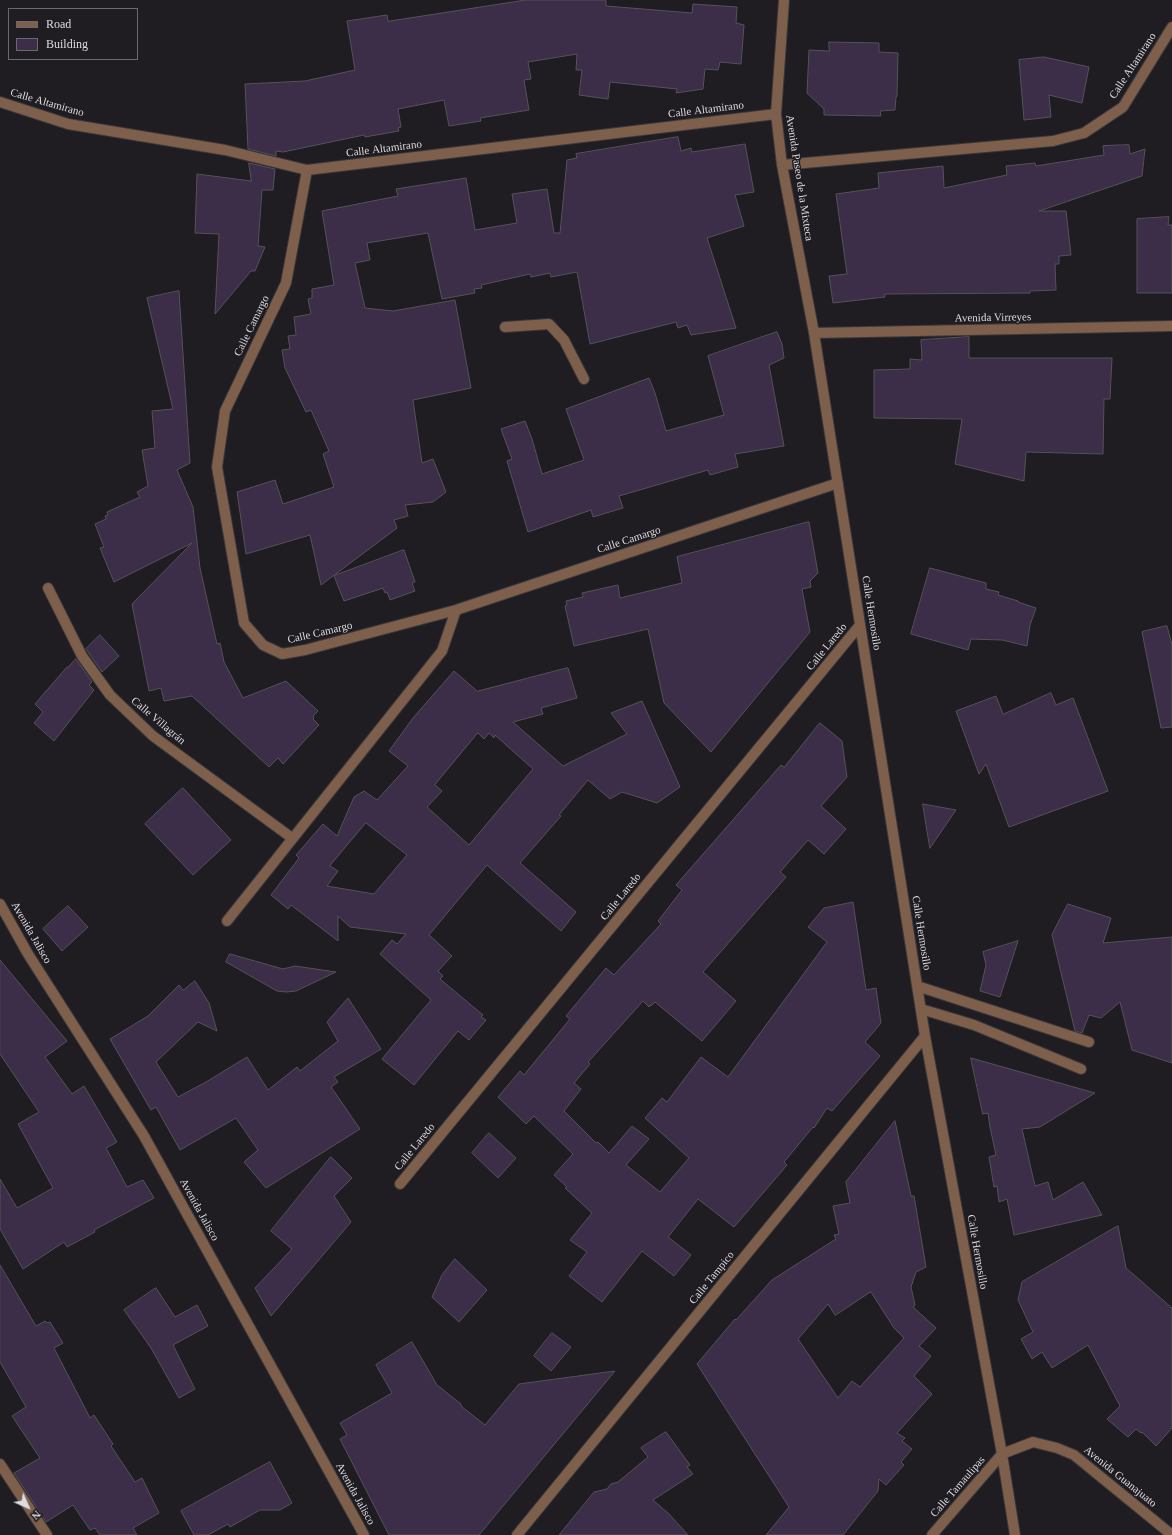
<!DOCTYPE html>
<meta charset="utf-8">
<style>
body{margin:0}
#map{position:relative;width:1172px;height:1535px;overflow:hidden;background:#1f1d21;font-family:"Times New Roman",serif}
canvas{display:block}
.legend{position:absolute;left:8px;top:8px;width:130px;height:52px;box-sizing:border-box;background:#1f1d21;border:1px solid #6b696d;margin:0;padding:5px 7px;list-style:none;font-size:12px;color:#dedce0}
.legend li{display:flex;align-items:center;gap:8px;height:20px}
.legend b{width:20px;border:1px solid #6b696d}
.north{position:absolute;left:8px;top:1487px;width:40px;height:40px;-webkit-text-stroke:3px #1f1d21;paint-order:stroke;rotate:135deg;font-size:11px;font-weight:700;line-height:16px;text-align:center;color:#dedce0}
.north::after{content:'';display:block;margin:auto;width:14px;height:18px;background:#dedce0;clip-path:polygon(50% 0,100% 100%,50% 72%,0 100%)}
</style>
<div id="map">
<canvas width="1172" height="1535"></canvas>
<ul class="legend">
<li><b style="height:5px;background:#7d5f4b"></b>Road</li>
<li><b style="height:11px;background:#3c2d48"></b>Building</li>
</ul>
<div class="north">N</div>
</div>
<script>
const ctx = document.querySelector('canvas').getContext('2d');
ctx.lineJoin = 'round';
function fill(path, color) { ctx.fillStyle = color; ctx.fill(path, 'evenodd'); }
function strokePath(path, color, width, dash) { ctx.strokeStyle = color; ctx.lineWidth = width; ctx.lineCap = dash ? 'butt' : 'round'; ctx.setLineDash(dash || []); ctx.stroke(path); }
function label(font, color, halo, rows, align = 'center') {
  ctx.font = font + ' "Times New Roman",serif'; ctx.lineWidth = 3; ctx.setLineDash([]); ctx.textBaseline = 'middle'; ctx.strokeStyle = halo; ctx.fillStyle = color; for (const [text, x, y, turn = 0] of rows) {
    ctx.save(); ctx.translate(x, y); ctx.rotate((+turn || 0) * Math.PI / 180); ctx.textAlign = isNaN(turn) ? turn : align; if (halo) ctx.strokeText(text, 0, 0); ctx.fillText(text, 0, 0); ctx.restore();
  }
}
const building = new Path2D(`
 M526,0H606V6L692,13L693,4L737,7L736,23L744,25L741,64L720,62L718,70L705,69L703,89L676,93L677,89L610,82L608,99L579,95L582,70H576L577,54L528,62L531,79L524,80L529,110L480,118L481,121L449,126L444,100L398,109L401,127L398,128L399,131L365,137L364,135L283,152L276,151V156L248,149L245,84L305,81L355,70L347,21L387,15L388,21Z
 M829,42L879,43V52L898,53L897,96L896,97L895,110L880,111L881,116L824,115V109L807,93L809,50L829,51Z
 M1044,57L1089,67L1082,103L1049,95L1051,117L1024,120L1019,60Z
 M678,137L681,151L691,148L692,152L745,144L754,192L735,195L744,226L707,238L736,328L691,335L687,325L678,328L676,322L590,344L577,272L551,277L550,273L531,277L530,274L481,285L482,288L474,289L475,293L442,299L428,233L367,243L370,260L355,263L365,308L393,311L455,300L471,388L413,400L422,463L433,459L446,492L433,502L405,505L408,516L394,520L397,528L321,585L310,535L246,554L237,492L275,480L283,504L334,487L323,454L329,451L311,410L306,412L285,368L282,350L290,349L288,336L296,335L294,317L311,314L308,299L312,298V289L334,285L322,211L398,196L396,189L466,178L475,230L517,223L512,194L547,189L554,233H560L567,160L577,158L576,154Z
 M1129,145L1130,154L1145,149L1142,176L1039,211H1066L1071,255L1059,256V264H1055L1056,290L1030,291V293L885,294V297L833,303L829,276L847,274L836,194L879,188L878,173L943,166L944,188L1007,175L1006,166L1035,163L1036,166L1104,155L1103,146Z
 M249,163L275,169L273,190H262L258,246L265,247L255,271H251L215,314L219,234L195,233L197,174L251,181Z
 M1169,217L1168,225H1172V293H1137V219Z
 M179,291L190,463L177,470L193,507L200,568L217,644L220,643L224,662L243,698L286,681L318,711L313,716L314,718L313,719L319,725L283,764L278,758L269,767L192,696L164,701L161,688L149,691L132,604L192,543L114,582L100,548L104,547L95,524L106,519L105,516L108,515L107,512L140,497L137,492L148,486L142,450L155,448L152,411L173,409L147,298Z
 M777,332L782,344L784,358L769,365L784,446L735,454L738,467L710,475L708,470L619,496L623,508L593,517L591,510L528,532L507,461L512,459L501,429L525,421L532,439L542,474L584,460L566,409L649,378L655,393L666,431L724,415L708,356Z
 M969,337V358H1112L1110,399H1104L1103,454L1026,452L1024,481L955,464L962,419L874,418V370L910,369V359L922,360L921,340Z
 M809,522L818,573L810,581L811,587L802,589L810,632L711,752L664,703L648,629L574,646L565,606L567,605L566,601L583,597L582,593L618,585L620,598L682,583L677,557Z
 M404,550L415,582L412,583L415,591L390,600L387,592L385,593L383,588L344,601L334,576Z
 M930,568L986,583V589L999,592L998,595L1018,601V602L1036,608L1030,625L1027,646L1002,640L971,639L968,650L911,634Z
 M1167,626L1172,645V727L1161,728L1142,632Z
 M100,635L119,656L102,672L86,649Z
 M76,659L92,682L89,685L94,690L54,741L34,723L43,712L35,704L67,667H68Z
 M568,668L577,698L541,708L543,714L513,722L563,766L627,734L611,713L642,701L680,787L657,803L622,792L610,799L588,780L559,815L561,816L520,863L576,912L561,931L487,865L429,935L452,956L438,971L443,976L440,979L483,1015L481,1017L486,1020L469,1040L458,1031L414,1085L382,1059L431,1000L380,954L392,940L397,944L406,934L350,927L338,916V941L291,905L288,909L271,895L299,858L296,855L323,824L337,836L354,797L364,791L377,800L408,766L389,751L413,718L454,671L477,691ZM478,733L484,739L489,733L494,738L495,735L533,769L469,845L427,807L442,791L435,785ZM366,823L407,855L374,894L327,886L338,871L330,866Z
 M1051,693L1056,705L1073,698L1108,791L1009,827L986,764L979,774L956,711L996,696L1003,714Z
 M820,723L842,741L847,777L821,806L846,829L824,854L808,840L780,872L786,877L703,972L736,1001L702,1041L655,1002L651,1006L650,1005L649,1007L643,1001L588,1062L590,1064L574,1083L581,1089L564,1111L596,1143L598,1142L609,1153L632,1126L649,1139L626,1165L660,1192L689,1158L645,1118L662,1098L667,1102L701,1057L728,1077L827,942L808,927L824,908L853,902L866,990L876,988L881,1023L865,1042L880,1056L832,1111L827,1108L814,1128L813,1127L784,1162L787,1165L734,1227L698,1199L668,1237L691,1255L674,1276L642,1251L602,1302L569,1276L587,1252L570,1240L592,1213L565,1188L567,1187L554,1175L573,1154L534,1116L526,1124L498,1097L520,1071L524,1075L570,1019L566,1016L606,968L614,975L661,924L658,921L682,890L676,885L781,765L784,767Z
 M183,788L231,840L193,875L145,824Z
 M923,804L956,810L930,848Z
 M1068,904L1111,918L1103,943L1172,937V1063L1132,1050L1120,1002L1101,1018L1089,1015L1082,1033L1075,1031L1052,935Z
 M68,906L88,927L62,951L43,929Z
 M1018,941L1000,997L980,991L986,965L983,952Z
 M230,954L283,969L295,966L336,972L296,991L286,992L277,991L226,962Z
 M0,960L67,1041L45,1057L72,1094L84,1086L117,1142L106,1148L127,1187L143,1180L154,1198L94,1230L95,1232L67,1247L64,1242L23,1269L0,1229V1179L17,1208L53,1188L18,1124L39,1112L0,1054Z
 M195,981L209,1003L217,1031L198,1022L156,1062L178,1097L206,1082L247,1057L268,1090L297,1067L300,1071L338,1041L327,1022L348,998L381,1049L334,1077L338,1082L331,1087L360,1129L266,1188L244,1162L258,1150L236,1118L180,1150L156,1107L151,1110L110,1039L148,1016L179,985L183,990Z
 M971,1058L1095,1093L1040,1127L1022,1129L1035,1186L1048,1182L1053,1200L1083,1182L1102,1215L1014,1235L1007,1199L999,1202L997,1186L994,1187L989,1157L996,1155L990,1127L988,1113L983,1114Z
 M895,1121L911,1196H914L926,1267L916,1272L911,1287L915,1305L913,1307L936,1328L919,1346L931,1356L914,1376L932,1394L897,1433L905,1438L902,1441L912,1449L901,1462L904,1465L886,1485L879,1479L878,1491L843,1535H766L789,1507L697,1364L735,1319L736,1320L772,1280L836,1239L834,1235L839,1234L833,1206L850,1203L846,1182ZM871,1292L894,1328L904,1338L860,1387L852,1381L838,1398L798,1339L828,1304L835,1315Z
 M489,1133L516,1158L498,1178L472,1153Z
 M331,1157L352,1178L334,1196L351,1222L271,1316L255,1288L292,1249L271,1231Z
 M1118,1226L1126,1268L1172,1308V1428L1156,1446L1142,1432L1141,1433L1136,1429L1128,1437L1107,1419L1120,1406L1088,1345L1052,1368L1042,1352L1032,1359L1021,1339L1033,1332L1018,1300L1022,1282Z
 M455,1259L487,1290L459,1322L432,1297L442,1275Z
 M0,1265L36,1326L45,1321L47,1323L50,1322L63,1343L54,1348L90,1418L94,1415L113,1444L111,1446L135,1482L142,1478L159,1513L133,1528L137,1535H100L95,1528L90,1530L73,1505L46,1522L14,1473L40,1458L12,1416L26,1407L0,1362Z
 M156,1288L175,1317L197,1305L208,1326L173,1345L195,1389L179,1398L151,1348L124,1310Z
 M552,1333L571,1347L551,1371L534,1356Z
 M412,1342L437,1385L461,1404V1406L485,1425L519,1384L615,1371L479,1535H389L340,1439L347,1435L340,1423L392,1393L376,1365Z
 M666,1432L690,1465L687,1467L693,1474L653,1500L669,1514L688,1535H559L594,1492L607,1489L611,1484L618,1482L648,1457L641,1448Z
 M270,1462L292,1503L280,1510H260L230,1527L228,1524L208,1535H194L181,1511Z`);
const minor = new Path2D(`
 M784,0L776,114L782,165L814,333L925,1036L1002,1454L1015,1535
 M0,102L68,124L225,150L307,170L776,114
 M782,165L1053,141L1084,133L1123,107L1172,27
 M307,170L286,283L225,411L217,467L244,623L263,645L282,654L305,650L456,610L838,483
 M505,327L549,324L564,340L584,379
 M814,333L1172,326
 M48,588L82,656L110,695L153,736L292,838
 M0,904L28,954L144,1136L364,1535
 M227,921L442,651L456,610
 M917,986L1089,1042
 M921,1009L974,1025L1081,1069
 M400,1184L860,625
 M0,1464L47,1535
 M517,1535L925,1036
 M932,1535L1002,1454L1033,1442L1057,1448L1074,1455L1172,1535`);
const streetNames = [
 ["Calle Altamirano",1133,66,-57],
 ["Calle Altamirano",47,103,16],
 ["Calle Altamirano",706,110,-7],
 ["Calle Altamirano",384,149,-7],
 ["Avenida Paseo de la Mixteca",799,178,81],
 ["Avenida Virreyes",993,318,-1],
 ["Calle Camargo",252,326,-64],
 ["Calle Camargo",629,540,-18],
 ["Calle Hermosillo",871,613,81],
 ["Calle Camargo",320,633,-13],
 ["Calle Laredo",827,647,-51],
 ["Calle Villagrán",158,721,40],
 ["Calle Laredo",621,897,-51],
 ["Avenida Jalisco",31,933,60],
 ["Calle Hermosillo",921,933,81],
 ["Calle Laredo",415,1147,-51],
 ["Avenida Jalisco",199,1210,61],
 ["Calle Hermosillo",977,1252,80],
 ["Calle Tampico",712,1278,-51],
 ["Avenida Guanajuato",1120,1477,39],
 ["Calle Tamaulipas",958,1487,-49],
 ["Avenida Jalisco",355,1494,61]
];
fill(building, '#3c2d48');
strokePath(building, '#555258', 1);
strokePath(minor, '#3a383c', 12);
strokePath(minor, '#7d5f4b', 10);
label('11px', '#dedce0', '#1f1d21', streetNames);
</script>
